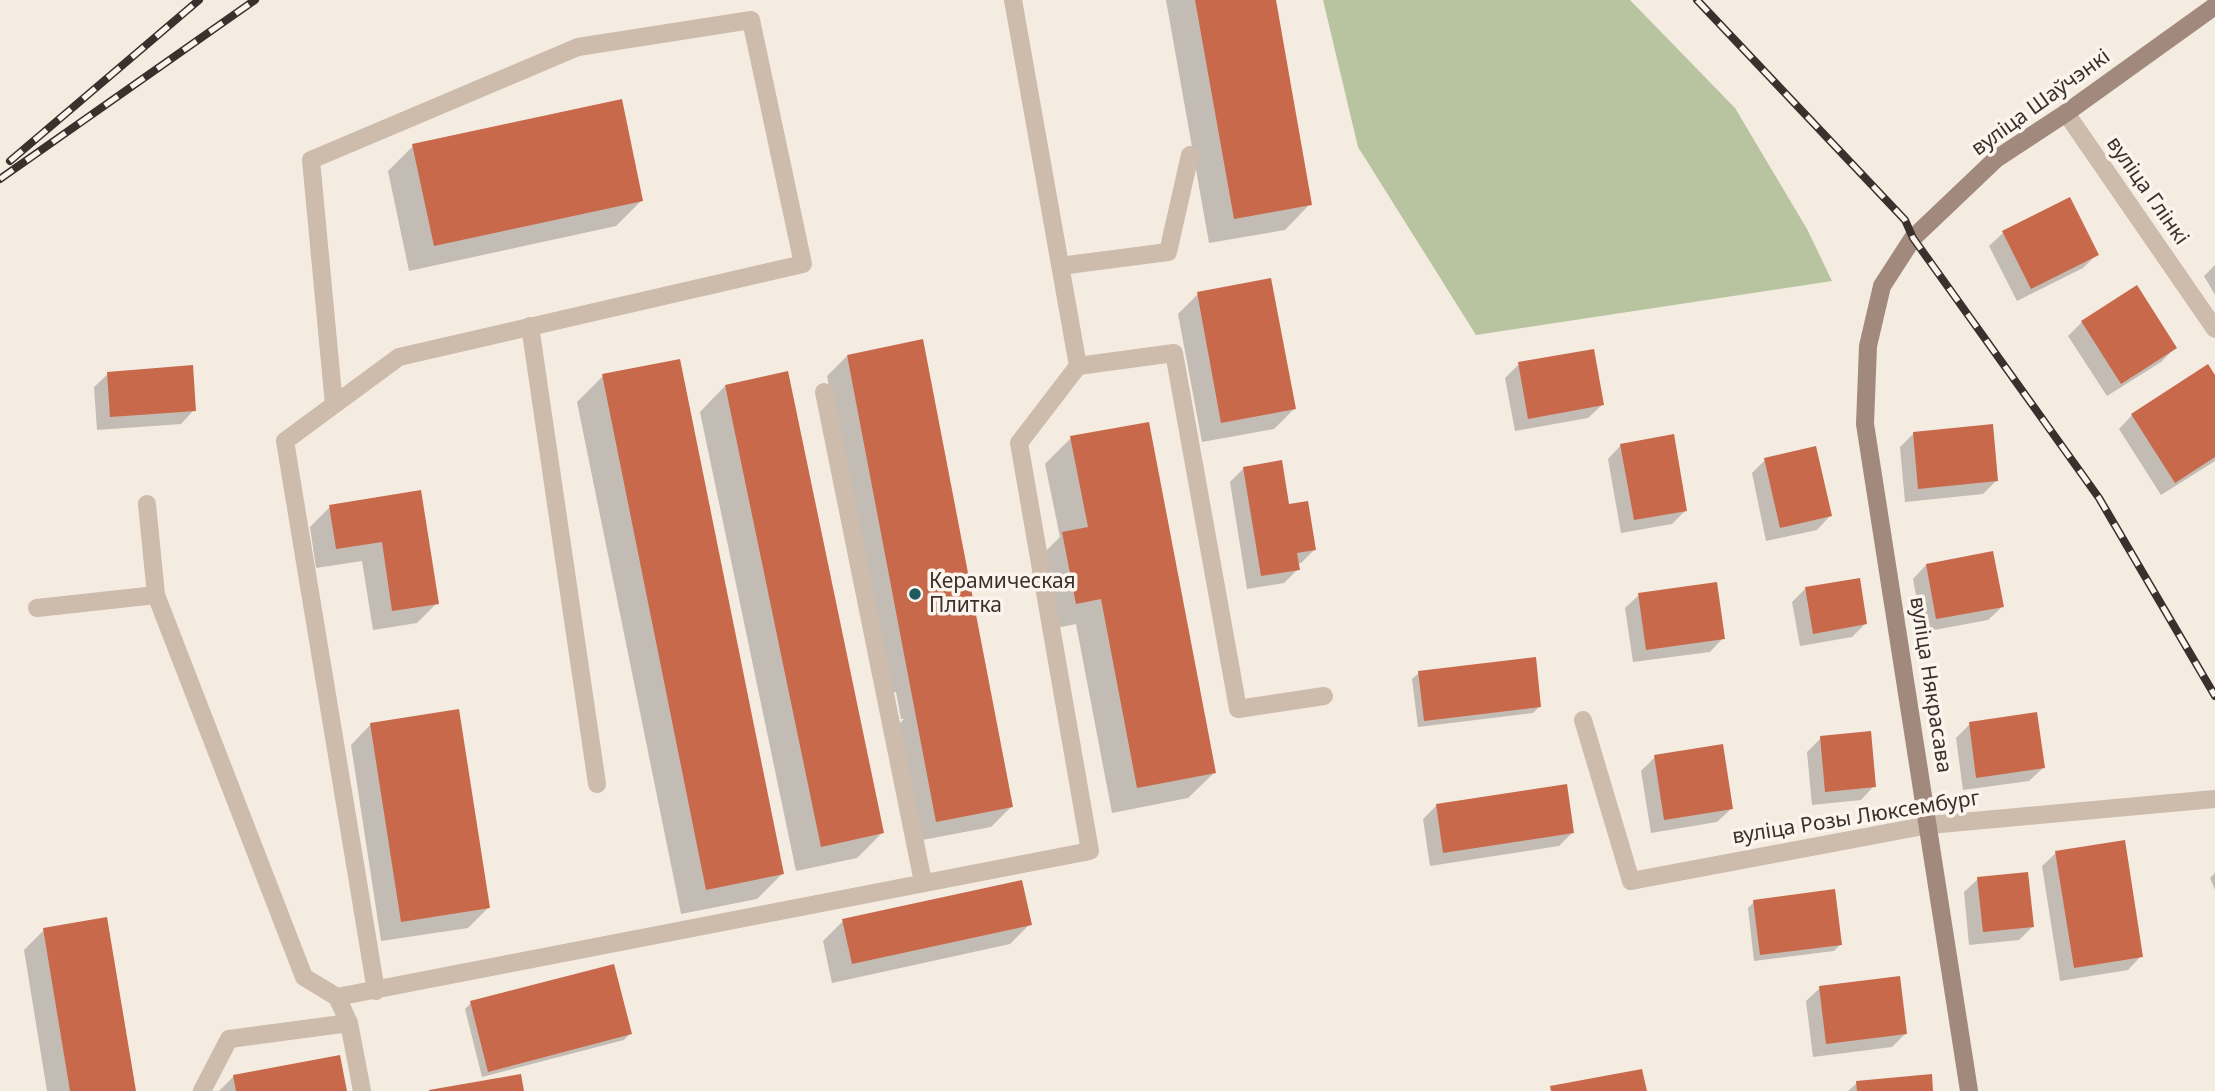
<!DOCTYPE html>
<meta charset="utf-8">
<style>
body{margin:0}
canvas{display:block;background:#f4ebe1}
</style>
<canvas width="2215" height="1091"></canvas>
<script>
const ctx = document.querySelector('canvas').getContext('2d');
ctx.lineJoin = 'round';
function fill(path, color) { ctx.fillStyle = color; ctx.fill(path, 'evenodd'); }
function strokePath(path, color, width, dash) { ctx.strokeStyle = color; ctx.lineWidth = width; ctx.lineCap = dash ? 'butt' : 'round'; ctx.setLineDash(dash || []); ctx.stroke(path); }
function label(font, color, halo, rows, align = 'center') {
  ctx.font = font + ' "Noto Sans",sans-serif'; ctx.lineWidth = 7; ctx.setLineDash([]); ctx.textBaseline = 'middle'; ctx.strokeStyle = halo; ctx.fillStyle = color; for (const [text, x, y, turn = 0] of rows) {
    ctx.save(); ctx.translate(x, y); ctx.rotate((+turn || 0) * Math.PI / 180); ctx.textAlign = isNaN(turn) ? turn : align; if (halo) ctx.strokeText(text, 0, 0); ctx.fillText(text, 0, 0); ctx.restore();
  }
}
const green = new Path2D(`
 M1323,0H1630L1735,108L1807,229L1832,281L1476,335L1358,147Z`);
const shadow = new Path2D(`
 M1166,0H1274L1310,204L1285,230L1209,243Z
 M413,146L641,201L616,226L409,271L388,171Z
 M2003,233L2096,255L2083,268L2017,301L1989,246Z
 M2215,265V295L2204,276Z
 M1198,294L1294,409L1274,429L1202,442L1178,314Z
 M2082,322L2175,348L2161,362L2107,396L2068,336Z
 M847,356L1011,807L991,827L917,841L895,728L904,719H901L896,692L888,693L827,376Z
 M1519,364L1602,405L1588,418L1515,431L1505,378Z
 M108,374L194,410L181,424L97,430L94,387Z
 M603,376L782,874L757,899L681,914L577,402Z
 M2215,378V461L2161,495L2119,429L2132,415Z
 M725,386L882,833L857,858L796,871L700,412Z
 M1914,433L1996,481L1983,494L1905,502L1900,447Z
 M1071,438L1214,773L1188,798L1112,813L1076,624L1051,629L1038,559L1060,537L1045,464Z
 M1621,445L1686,510L1672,524L1621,533L1608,459Z
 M1765,460L1830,516L1817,530L1766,541L1752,473Z
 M1244,468L1288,506L1315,549L1301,563L1297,564L1298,569L1284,583L1247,589L1230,482Z
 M420,492L437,603L417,623L373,630L362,561L316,568L310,527L330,507Z
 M1926,565L2002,607L1988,620L1923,632L1913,579Z
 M1806,588L1866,623L1852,637L1800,646L1792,602Z
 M1639,595L1723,638L1710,652L1633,662L1625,608Z
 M1419,673L1539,707L1533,713L1418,727L1412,679Z
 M371,724L488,908L468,928L381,941L351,745Z
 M1970,724L2043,768L2029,781L1963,790L1956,738Z
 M1821,738L1874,786L1861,800L1812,805L1807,752Z
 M1655,757L1731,809L1717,822L1651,833L1641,771Z
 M1437,805L1572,833L1559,846L1430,866L1423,819Z
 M2056,853L2141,956L2128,970L2060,981L2042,866Z
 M2215,873V890L2210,878Z
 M1978,879L2032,927L2019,940L1969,945L1964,892Z
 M1754,902L1841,944L1834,951L1754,961L1748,908Z
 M843,921L1030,924L1010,944L832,983L823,941Z
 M44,930L134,1091H47L24,950Z
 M1820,988L1906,1033L1892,1047L1813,1057L1806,1001Z
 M471,1003L630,1034L624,1040L482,1077L465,1009Z
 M234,1076L345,1091H219Z
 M1857,1083L1931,1091H1848Z`);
const building = new Path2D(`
 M1195,0H1276L1312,205L1234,219Z
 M622,99L643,201L434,246L412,144Z
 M2070,197L2099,255L2031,289L2002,231Z
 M1271,278L1296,409L1221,423L1197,292Z
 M2137,285L2177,348L2121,384L2081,321Z
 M923,339L1013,807L936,822L847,355Z
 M1594,349L1604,405L1528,419L1518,362Z
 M680,359L784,874L706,890L602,374Z
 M2208,364L2215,375V457L2175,483L2131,414Z
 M193,365L196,411L110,417L107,372Z
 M788,371L884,833L821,847L725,385Z
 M1149,422L1216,773L1137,788L1101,599L1076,604L1062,532L1088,527L1070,436Z
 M1993,424L1998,481L1918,489L1913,432Z
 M1674,434L1687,511L1634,520L1620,444Z
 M1816,446L1832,516L1780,528L1764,458Z
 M1282,460L1289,504L1308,501L1316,550L1297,553L1300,570L1261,576L1243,467Z
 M421,490L439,604L392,611L382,542L336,549L329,505Z
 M1993,551L2004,607L1936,619L1926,564Z
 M1860,578L1867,624L1813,634L1805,587Z
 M1717,582L1725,639L1646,650L1638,593Z
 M1536,657L1541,707L1424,721L1418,671Z
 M459,709L490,908L401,922L370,723Z
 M2037,712L2045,768L1976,778L1969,722Z
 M1871,731L1876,787L1825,792L1820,736Z
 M1723,744L1733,809L1664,820L1654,755Z
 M1567,784L1574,833L1443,853L1436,804Z
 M2125,840L2143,957L2074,968L2055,851Z
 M2028,872L2034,927L1983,932L1977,877Z
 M1022,880L1032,925L852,964L842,919Z
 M1835,889L1842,945L1760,955L1753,900Z
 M107,917L136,1091H70L43,928Z
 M614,964L632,1034L488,1072L470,1001Z
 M1900,976L1907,1034L1826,1044L1819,986Z
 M340,1055L347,1091H236L233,1075Z
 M1642,1069L1647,1091H1551L1550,1086Z
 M521,1074L524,1091H429V1090Z
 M1932,1074L1933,1091H1857L1856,1081Z`);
const lane = new Path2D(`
 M1013,0L1078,366
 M1060,266L1168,252L1190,155
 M530,326L597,784
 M824,392L923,882
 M334,405L311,160L578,47L751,20L803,264L399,357L285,441L376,991
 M147,504L156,595L304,977L337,997L349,1023L362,1091
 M37,608L156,595
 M1583,720L1631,881
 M337,997L1090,851L1019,443L1078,366L1174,353L1238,709L1324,696
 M202,1091L229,1039L349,1023`);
const street = new Path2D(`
 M2066,113L2215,329
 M1631,881L1929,825L2215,799`);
const secondary = new Path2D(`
 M1969,1091L1865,424L1868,346L1882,286L1913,238L1996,159L2066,113L2215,6`);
const rail = new Path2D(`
 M1697,0L1905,220L1913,238L2099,498L2215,696
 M10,161L199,0
 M0,179L255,0`);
const markers = [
 [915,594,7,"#1f5a5e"]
];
const streetNames = [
 ["вуліца Шаўчэнкі",2041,103,-36],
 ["вуліца Глінкі",2147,191,55],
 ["вуліца Някрасава",1930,685,81],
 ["вуліца Розы Люксембург",1856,818,-9]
];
const poiNames = [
 ["Керамическая",929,582],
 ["Плитка",929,606]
];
fill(green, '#b8c4a0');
fill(shadow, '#0003');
fill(building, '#c8694b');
strokePath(lane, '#cdbbac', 18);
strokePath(street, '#cdbbac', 18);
strokePath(secondary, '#a18a7d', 18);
strokePath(rail, '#3b302b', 8);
strokePath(rail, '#fbf5ee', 5, [16]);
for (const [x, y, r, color] of markers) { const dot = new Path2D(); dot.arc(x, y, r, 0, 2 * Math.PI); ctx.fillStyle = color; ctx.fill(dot); strokePath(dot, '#fbf5ee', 2.5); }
label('21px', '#3b302b', '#fbf5ee', streetNames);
label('21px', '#3b302b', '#fbf5ee', poiNames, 'left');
</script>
